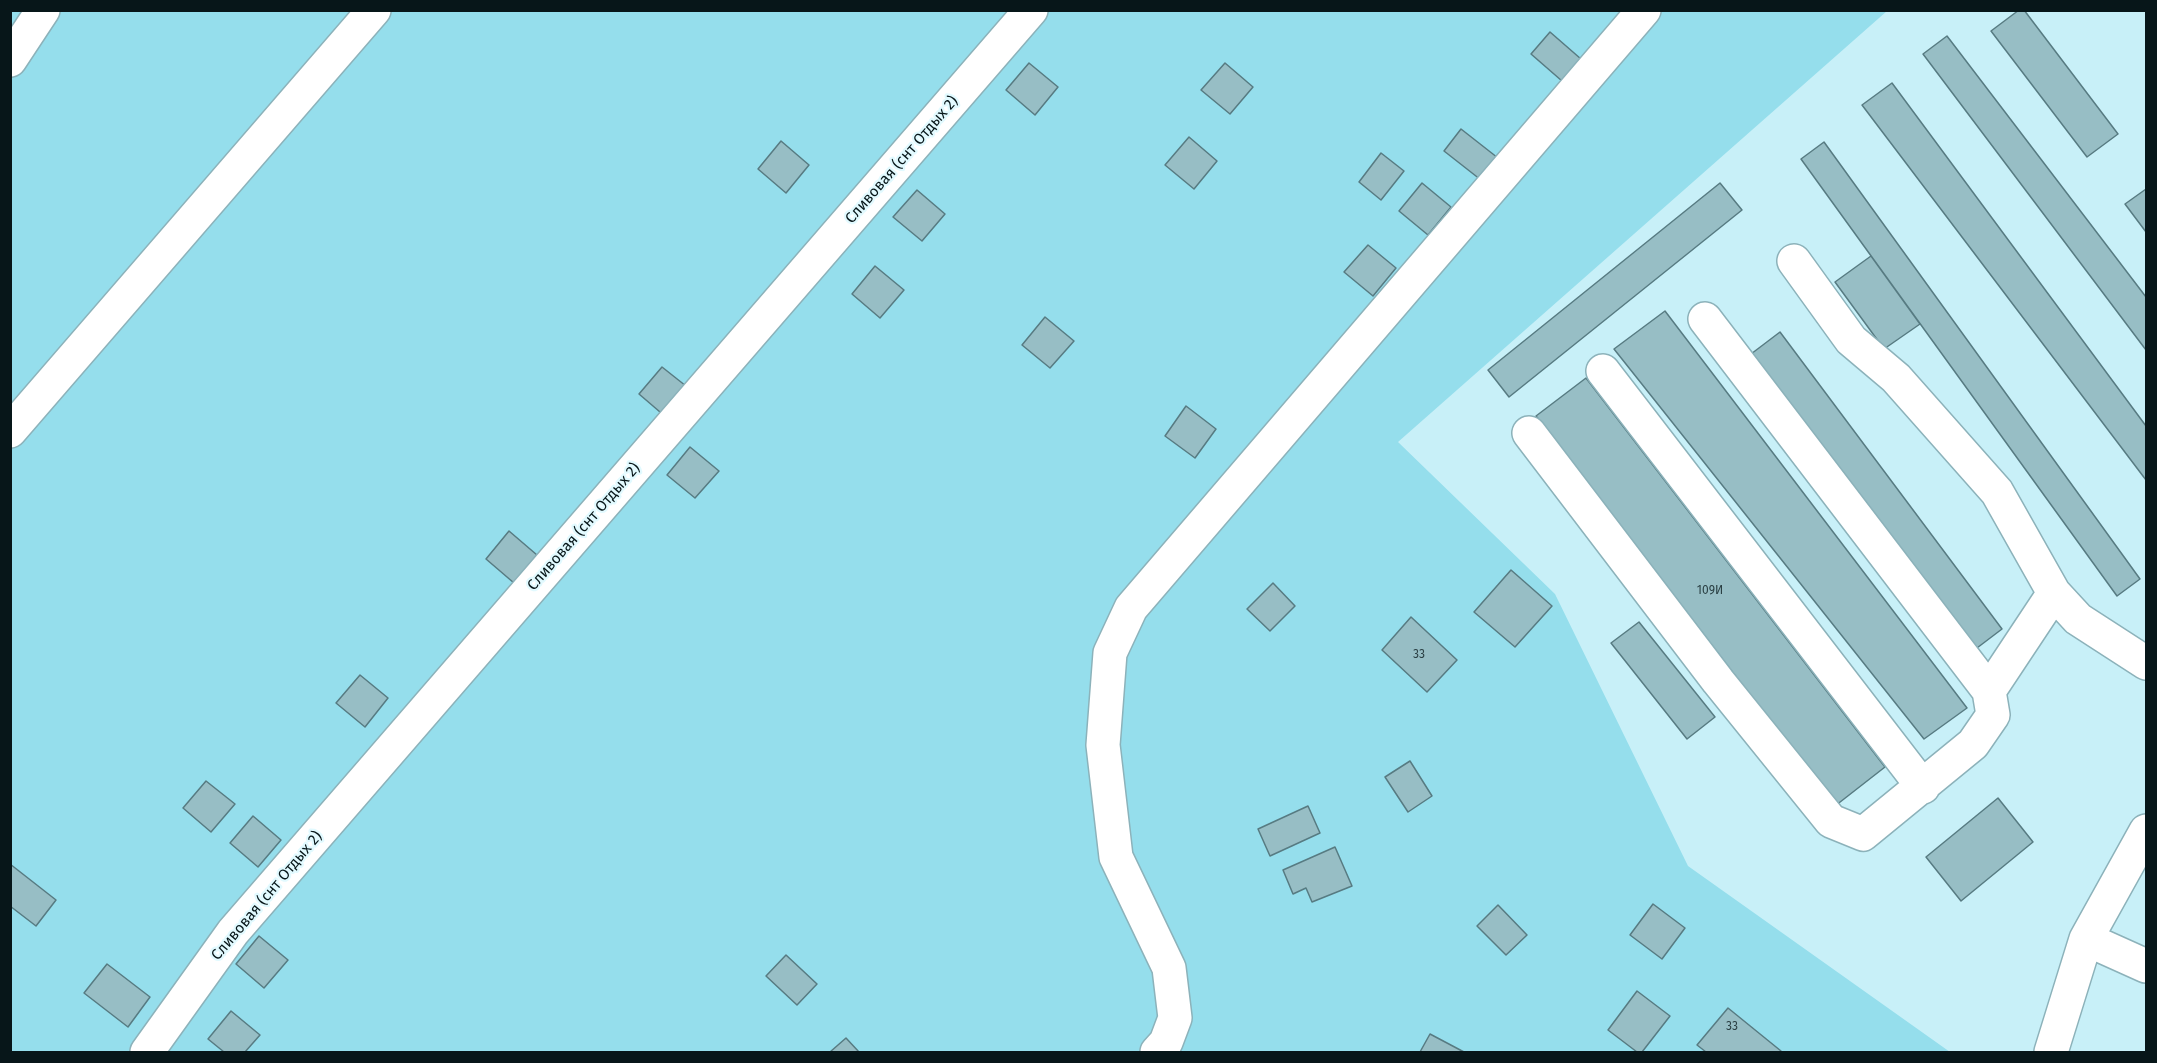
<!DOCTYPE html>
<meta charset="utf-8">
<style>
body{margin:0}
#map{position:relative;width:2157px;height:1063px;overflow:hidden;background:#c8f0f8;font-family:"Fira Sans",sans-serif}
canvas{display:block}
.frame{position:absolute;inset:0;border:12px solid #071619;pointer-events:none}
</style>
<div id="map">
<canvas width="2157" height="1063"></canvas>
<div class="frame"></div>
</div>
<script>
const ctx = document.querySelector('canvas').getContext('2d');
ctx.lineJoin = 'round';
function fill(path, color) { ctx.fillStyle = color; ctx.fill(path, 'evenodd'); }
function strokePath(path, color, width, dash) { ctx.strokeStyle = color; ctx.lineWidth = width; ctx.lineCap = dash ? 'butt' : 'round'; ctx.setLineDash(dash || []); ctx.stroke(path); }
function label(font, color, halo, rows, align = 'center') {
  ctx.font = font + ' "Fira Sans",sans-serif'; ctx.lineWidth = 4.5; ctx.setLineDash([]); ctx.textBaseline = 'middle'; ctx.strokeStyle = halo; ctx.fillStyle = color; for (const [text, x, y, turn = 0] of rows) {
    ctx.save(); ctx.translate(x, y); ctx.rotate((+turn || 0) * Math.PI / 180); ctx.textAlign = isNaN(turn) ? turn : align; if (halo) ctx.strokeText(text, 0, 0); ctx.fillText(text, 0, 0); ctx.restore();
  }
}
const green = new Path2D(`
 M10,11H1887L1398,442L1555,594L1688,866L1950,1052H11Z`);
const building = new Path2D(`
 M2019,10H2024L2118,134L2087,157L1991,31Z
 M1550,32L1581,59L1562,81L1531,54Z
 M1947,36L2146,297V350L1923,54Z
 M1029,63L1058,87L1035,115L1006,90Z
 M1225,63L1253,87L1230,114L1201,90Z
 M1892,83L2146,426V480L1862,105Z
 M1461,129L1498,158L1481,180L1444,151Z
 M1189,137L1217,161L1194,189L1165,165Z
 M781,141L809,165L786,193L758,169Z
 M1824,142L2140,579L2117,596L1801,159Z
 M1381,153L1404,171L1381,200L1359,182Z
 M1422,183L1451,207L1428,235L1399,211Z
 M1720,183L1742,210L1509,397L1488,370Z
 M2146,189V232L2125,204Z
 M917,190L945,214L922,241L893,217Z
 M1368,245L1396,268L1373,296L1344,272Z
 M1871,256L1920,324L1884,349L1835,282Z
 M875,266L904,290L880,318L852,294Z
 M1665,311L1967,708L1924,739L1614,349Z
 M1045,317L1074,341L1050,368L1022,345Z
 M1780,332L2002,629L1973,651L1751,354Z
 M662,367L691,390L667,418L639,394Z
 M1586,378L1885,767L1835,806L1536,416Z
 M1186,406L1216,429L1195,458L1165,436Z
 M690,447L719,471L695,498L667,475Z
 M509,531L537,555L514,583L486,559Z
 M1511,570L1552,606L1515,647L1474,612Z
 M1273,583L1295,606L1270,631L1247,609Z
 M1411,617L1457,660L1427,692L1382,650Z
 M1639,622L1715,717L1687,739L1611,643Z
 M360,675L388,698L365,727L336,703Z
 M1410,761L1432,796L1408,812L1385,777Z
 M206,781L235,804L211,832L183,808Z
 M1998,798L2033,842L1961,901L1926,857Z
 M1308,806L1320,833L1270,856L1258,829Z
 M253,816L281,840L258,867L230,843Z
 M1335,847L1352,886L1312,902L1306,888L1293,894L1283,870Z
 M10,864L56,900L36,926L10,906Z
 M1653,904L1685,928L1662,959L1630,935Z
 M1498,905L1527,935L1506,955L1477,926Z
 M259,936L288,960L264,988L236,964Z
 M786,955L817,984L797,1005L766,976Z
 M107,964L150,997L128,1027L84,993Z
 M1637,991L1670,1016L1642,1052H1637L1608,1030Z
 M1728,1008L1781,1051L1779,1052H1706L1697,1045Z
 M231,1011L260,1035L245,1052H224L208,1039Z
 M1430,1034L1464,1052H1420Z
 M846,1038L859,1052H830Z`);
const minor = new Path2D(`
 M10,60L43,10
 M1794,261L1851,340L1896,378L1997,492L2054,593L2078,619L2146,663
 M1705,319L1989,691
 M1603,371L1923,787
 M10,431L374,10
 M1529,433L1718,681L1831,821L1863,834L1973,744L1993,715L1989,691L2054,593
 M2086,939L2146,966
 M147,1052L233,932L1031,10
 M1157,1052L1166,1042L1175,1018L1169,968L1116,857L1103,745L1110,653L1131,608L1644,10
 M2051,1052L2086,939L2146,831`);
const numberNames = [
 ["109И",1710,591],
 ["33",1419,655],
 ["33",1732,1027]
];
const streetNames = [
 ["Сливовая (снт Отдых 2)",902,160,-49],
 ["Сливовая (снт Отдых 2)",584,527,-49],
 ["Сливовая (снт Отдых 2)",267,896,-50]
];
fill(green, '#95deec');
fill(building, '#97bec5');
strokePath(building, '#577b82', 1.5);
strokePath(minor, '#8cb2ba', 36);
strokePath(minor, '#fff', 33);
label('12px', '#2b4044', null, numberNames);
label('15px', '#071619', '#e2faff', streetNames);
</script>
